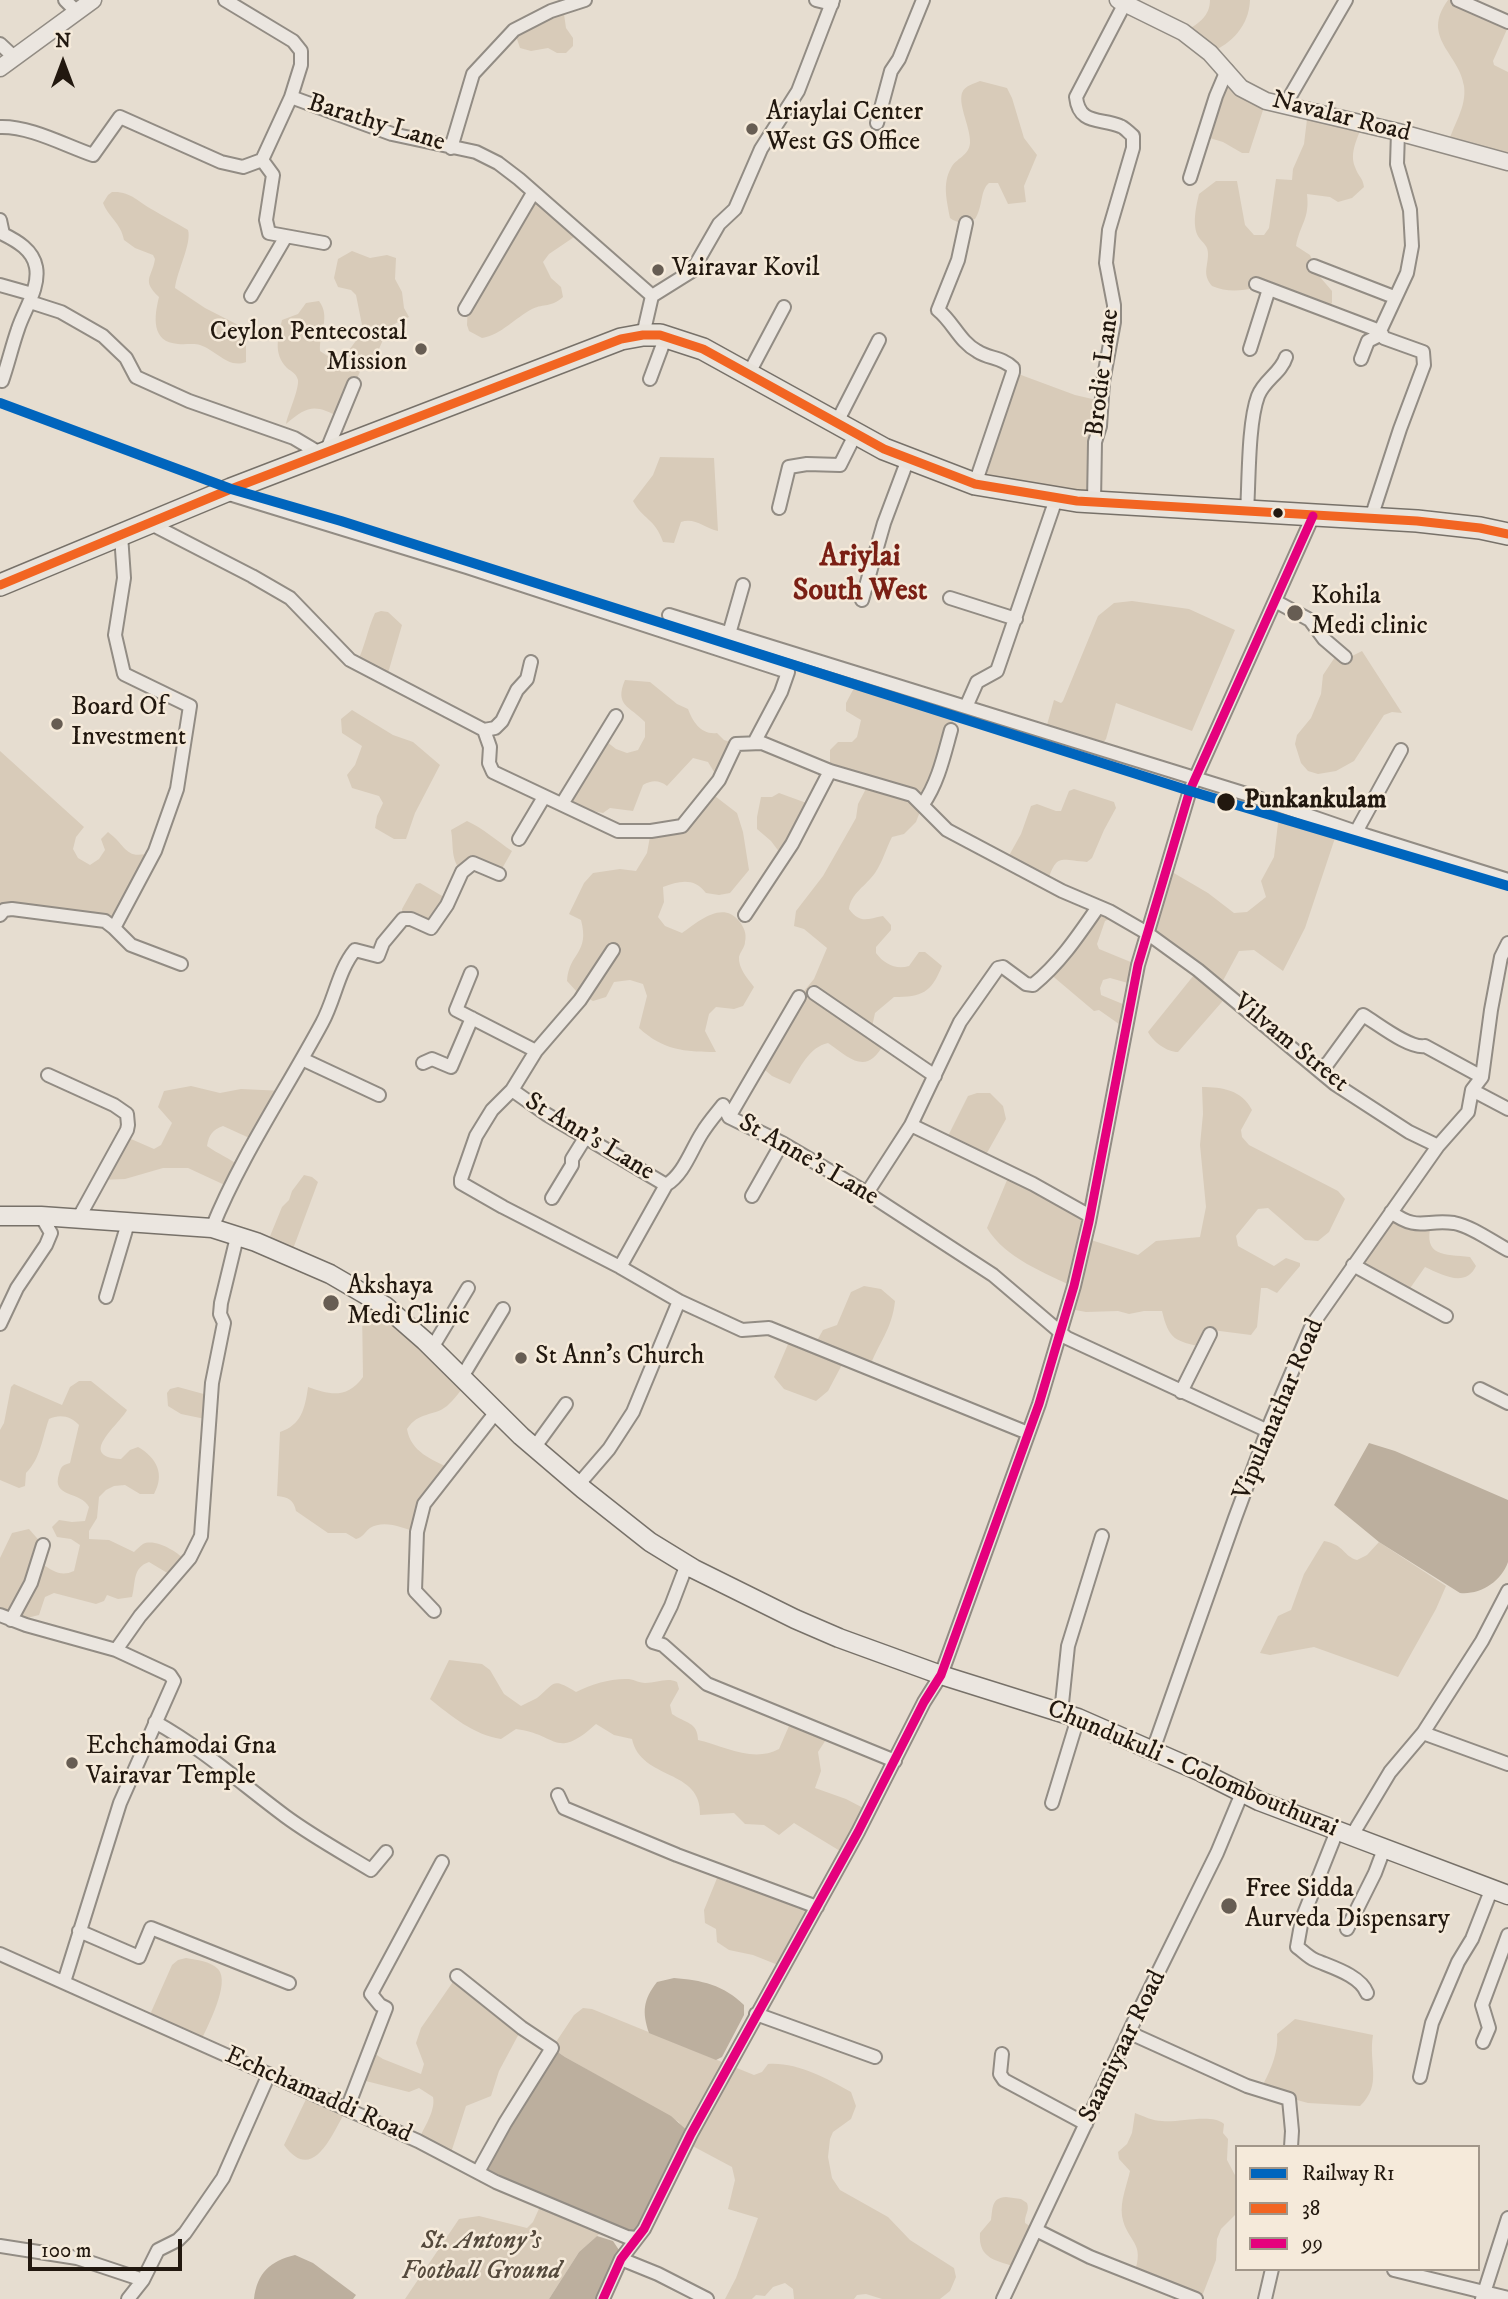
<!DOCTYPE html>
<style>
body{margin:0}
#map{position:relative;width:1508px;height:2299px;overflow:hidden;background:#e6ddd0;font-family:"IM FELL DW Pica",serif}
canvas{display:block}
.legend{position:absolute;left:1235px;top:2145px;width:245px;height:126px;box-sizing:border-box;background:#f5eada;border:2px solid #a19689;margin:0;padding:9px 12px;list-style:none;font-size:21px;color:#22180f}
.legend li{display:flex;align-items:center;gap:14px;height:35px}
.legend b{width:35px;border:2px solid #a19689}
.north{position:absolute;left:28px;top:28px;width:70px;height:70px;-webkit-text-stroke:5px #f5eada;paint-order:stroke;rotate:0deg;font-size:19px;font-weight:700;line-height:28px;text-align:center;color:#22180f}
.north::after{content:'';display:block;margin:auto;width:24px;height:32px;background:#22180f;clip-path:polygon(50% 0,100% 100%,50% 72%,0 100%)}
.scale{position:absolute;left:28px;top:2239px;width:154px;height:32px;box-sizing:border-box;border:4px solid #22180f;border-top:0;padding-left:9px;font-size:21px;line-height:24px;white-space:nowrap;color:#22180f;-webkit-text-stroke:5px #f5eada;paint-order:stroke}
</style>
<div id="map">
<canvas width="1508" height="2299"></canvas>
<ul class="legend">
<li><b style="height:9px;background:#0065bd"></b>Railway R1</li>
<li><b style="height:9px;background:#f26522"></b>38</li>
<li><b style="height:9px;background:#e5007d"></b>99</li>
</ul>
<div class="north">N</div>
<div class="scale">100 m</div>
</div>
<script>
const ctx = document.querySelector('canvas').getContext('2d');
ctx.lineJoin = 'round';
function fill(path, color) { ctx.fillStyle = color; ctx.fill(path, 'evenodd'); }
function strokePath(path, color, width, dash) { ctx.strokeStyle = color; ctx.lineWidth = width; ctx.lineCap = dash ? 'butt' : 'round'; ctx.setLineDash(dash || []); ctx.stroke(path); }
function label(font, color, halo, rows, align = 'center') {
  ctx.font = font + ' "IM FELL DW Pica",serif'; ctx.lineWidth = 5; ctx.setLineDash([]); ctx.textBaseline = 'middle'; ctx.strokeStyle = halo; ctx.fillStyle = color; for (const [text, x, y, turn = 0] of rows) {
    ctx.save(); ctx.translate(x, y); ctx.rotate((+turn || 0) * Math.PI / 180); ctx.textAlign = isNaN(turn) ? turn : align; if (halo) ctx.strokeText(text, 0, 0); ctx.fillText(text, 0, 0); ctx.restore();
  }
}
const green = new Path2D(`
 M1210,0H1250C1249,26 1232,43 1210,53L1183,32C1197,25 1210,17 1210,0Z
 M1448,0H1458L1508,27L1493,61L1494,65L1508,72V162L1448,145C1453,124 1467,108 1464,86C1460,54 1420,38 1448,0Z
 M563,7L566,28L573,38V46L566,53H557L548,48L531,51L520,48L514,30Z
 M1227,70L1266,101L1249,153H1242L1223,142L1203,136Z
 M980,81L1007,88L1012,98L1024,138L1037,155L1024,186L1026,202L1008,204L998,183H989C980,190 983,207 975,219C965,223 958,224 950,218C947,201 942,184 951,168C956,158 969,156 970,143C971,128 958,106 962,93C965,85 974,84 980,81Z
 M1308,111L1363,123C1358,138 1349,152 1355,167C1358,176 1363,178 1364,187L1352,198L1338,202L1330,197L1307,194C1310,219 1300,224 1296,246L1310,255L1320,277L1332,291V303L1326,314L1255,288C1240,291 1226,292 1212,286C1202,274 1208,267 1208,254C1208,246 1204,244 1200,239C1191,228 1196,207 1199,194L1216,181H1237L1245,225L1254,235H1264L1269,228L1276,179L1292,180L1293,169L1304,144Z
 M112,192C131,191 138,202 153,210C164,217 177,223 188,230C192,243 177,271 175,288L205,308L246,329V362C228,369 216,350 200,345C194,343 185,345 178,344C151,342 154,317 159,297C141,280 152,278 155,259L153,255L135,248L124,240C121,223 109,218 103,203L108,195Z
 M533,193L580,233L549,254L543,262L551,278L561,287L563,297C550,308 545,303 532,309C515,318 501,335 482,338L469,331L467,325L468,303Z
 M352,251L370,258L387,255L396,258L395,279L402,292L404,308L409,317L396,323L386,333L375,358L361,369L341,418C315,404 308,405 286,424C288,413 299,390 298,380C296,373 292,372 287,368C273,354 278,337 282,320L298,314L306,303L319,301C331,317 319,333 320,351L329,357H344L358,338L362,325L356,295L351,290L338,287L334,278L338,259Z
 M1013,372L1075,395L1101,401L1094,502L975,484Z
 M660,457L714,458L718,531C705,528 694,517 681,522L674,543L663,542C655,518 643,520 633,501L653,475Z
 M1132,601L1189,609L1235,630L1192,731L1116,703L1106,739L1098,749L1045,732L1054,700L1061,703L1063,701L1098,616L1114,603Z
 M381,611L388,612L402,625L386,680L356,664C365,648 367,630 375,613Z
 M1362,651L1402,713L1392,712L1384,715L1354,761L1336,771L1318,774L1308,771L1301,763L1295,744L1297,735L1311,718L1321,694L1323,675L1335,657H1350Z
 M861,675L957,704L951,730L916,822L904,834L892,837C886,849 882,863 875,873C866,886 851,893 849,909C860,924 867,919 883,916L891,925V930L876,947V953C884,964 896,970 909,966L919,952H925L942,966C931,993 922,997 894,997L875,1013L872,1027L885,1042C867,1076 852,1060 828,1043C809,1047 800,1068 790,1084L772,1076L759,1065L799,997L814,979L827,948L804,929L794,926L796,911L823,876L856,818L858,804L869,783L830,771V750L838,742H852L857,737L861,720L846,711V703Z
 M625,680L650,682L677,704L688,709C693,722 701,735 717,733L724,740L736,744L719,780L708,762L693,758L667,786C659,780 652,780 643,785L633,811L610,808L603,813L593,811L584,814L562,804L602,738L616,749L627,753L638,750L645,737V722C630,706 614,706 625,680Z
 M352,710L393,735L413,742L440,765L415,813L406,839H394L375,828L377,816L383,803L379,796L352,788L347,775L355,765L362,746L342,733L341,719Z
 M0,751L84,827L76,837L73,849L78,858L90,865L99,859L105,850L101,839L108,832C128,847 125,862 155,851L114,928L12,909L0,915Z
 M1074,789L1114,802L1116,808L1104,830L1092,858L1087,862C1059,860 1057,853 1047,883L1006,861L1021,834L1031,806L1037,804L1056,811H1061L1069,791Z
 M711,793L737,813L743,832L749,870L730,893L719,895L706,893C694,877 679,881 663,887L664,902L658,917L665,926L682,933C698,922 722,900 739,921C744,927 747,934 745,942C745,947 740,952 739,957C738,968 748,979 754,987L743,1006L734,1009L716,1007L709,1014L705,1031L716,1052C684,1052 663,1050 639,1028L647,996L643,984L630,980L614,982L606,997L593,1001L578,993L567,981C569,952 590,954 581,920L569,914L584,883L593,873L620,869L636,871L647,853L651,831L682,826Z
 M779,793L812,805L783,857L771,841L757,829V817L761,797H772Z
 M1280,806L1339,826L1305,928L1283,971L1254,950L1239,951L1219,988L1228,995L1178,1052C1167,1052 1153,1042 1148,1032L1198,970L1147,933L1167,869L1208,893L1234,913L1247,912L1266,897L1261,881L1274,857Z
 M467,821C483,828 497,841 512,851L499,874L473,863L462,872C450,859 454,846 451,830Z
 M420,883L449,900L431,928L403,919L402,909L416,884Z
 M1098,907L1115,916L1105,921L1097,944L1099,949L1138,965L1135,985L1110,978L1103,980L1100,988L1101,995L1130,1007L1126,1029L1099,1010L1094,1011L1049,973Z
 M191,1086L220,1093L241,1089L284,1091L256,1141L223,1126C212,1130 209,1135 207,1146C218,1154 230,1158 240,1167L229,1187L188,1168H163L125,1179L99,1180L119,1145L131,1139L154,1149L161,1145L172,1123L158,1107L164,1091Z
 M1202,1087C1222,1087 1242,1090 1252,1110L1241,1130L1242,1137L1249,1145L1338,1191L1345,1199L1329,1232L1318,1241L1305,1240L1268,1208L1258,1209L1236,1236L1238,1246L1274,1266L1286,1258L1300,1263V1266L1277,1293L1267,1288H1261L1257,1327L1251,1335L1204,1329L1203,1347C1175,1341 1169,1340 1162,1311H1144L1129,1314L1118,1311L1086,1312L1070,1309L1076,1288C1045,1273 1005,1258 987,1228L1010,1173L1096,1216L1091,1240L1138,1255L1156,1241L1200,1237L1206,1207L1200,1145L1203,1114Z
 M977,1093H990L1003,1106L1006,1119L983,1160L945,1142L968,1096Z
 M304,1175L312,1177L318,1182L290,1257L266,1246L282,1207L289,1200L292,1191Z
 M1391,1212L1431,1224C1423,1257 1444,1254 1470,1257L1476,1266C1466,1288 1442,1275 1425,1267L1406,1294L1353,1265Z
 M864,1286L881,1289L895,1301C892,1330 878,1343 869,1369L845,1359L828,1391L816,1401L784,1389L774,1377L791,1337L814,1346L823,1330L837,1325L851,1292Z
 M355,1289L466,1384C460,1391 454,1400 447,1406C433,1417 419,1411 407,1429C411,1452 431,1459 451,1469L424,1504L417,1532C403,1528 384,1519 370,1528C364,1533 363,1537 356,1539L346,1533H328L296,1511C294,1500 288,1497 277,1496L280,1432C301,1425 305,1409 308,1387C330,1395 347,1399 363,1377L362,1308Z
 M79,1381H91L127,1410C119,1425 76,1457 121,1459L130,1450L138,1447C157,1458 165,1474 154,1494H140L125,1485L114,1486L106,1490L99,1497L97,1518L89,1531V1539L109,1540L134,1552C137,1549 140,1546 143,1544C155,1538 178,1552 186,1561L169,1574L149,1562C132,1568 136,1582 132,1597L118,1599L107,1595L104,1601L96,1604L54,1593L45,1597L39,1615L27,1618L0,1615V1558L12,1533L29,1529L43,1545L42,1564C53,1571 61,1577 74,1571L80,1545L71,1539L57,1537L52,1527L59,1520L72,1522L85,1521L89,1507C81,1491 51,1498 59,1474C61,1466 63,1465 70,1463L79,1425C71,1416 60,1414 49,1419C42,1438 41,1458 26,1473L25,1486L19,1488L0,1480V1430L4,1423L11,1387L14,1384L62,1405L70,1387Z
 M178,1387L211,1396L210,1420L181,1414L168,1406L167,1393L170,1389Z
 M1324,1541C1345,1545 1343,1556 1357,1560L1367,1555L1379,1542L1446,1586L1436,1609L1398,1677L1314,1647L1270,1655L1260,1653L1278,1616L1291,1610L1304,1574Z
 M449,1660L482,1664L490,1670L504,1694L521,1706C526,1703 532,1701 537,1698C556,1683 551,1677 576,1692C591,1684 612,1678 629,1679C635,1680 640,1683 645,1683C657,1683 667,1677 677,1682L679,1689L670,1705L672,1714C685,1723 698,1722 698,1740C724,1746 753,1763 779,1749L792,1719L829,1735L818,1752L821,1771L815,1788L846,1799L869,1811L845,1854L794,1823L779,1835L764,1825L745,1824L734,1813L700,1815C702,1768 641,1781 632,1739L614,1735L596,1724C555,1761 558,1734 516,1729L501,1739C474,1735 451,1716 430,1699Z
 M720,1871L817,1907L783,1967L753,1955L729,1950L717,1942L716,1929L705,1923L704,1910Z
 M186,1958C197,1960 210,1961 218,1969C231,1983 207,2027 200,2043L148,2019L172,1965L178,1960Z
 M457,1976L522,2028L499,2071L491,2096L466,2106L449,2159L418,2141C423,2129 436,2111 433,2097L419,2088L409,2092L358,2079L369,2050L383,2059L421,2074L424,2064L416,2043L421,2028Z
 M583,2008L592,2009L754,2075L762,2072L768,2064C797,2062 826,2078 851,2092L856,2106L851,2119L833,2132L830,2139L828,2157L832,2178L840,2190L888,2217L910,2240L954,2268L956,2277L950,2291L940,2299H882L866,2294L857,2295L854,2299H794L793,2289L785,2283L773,2287L765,2296L756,2295L752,2299H725L736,2278L758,2218L728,2209L735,2180L732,2167L687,2143L679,2122L565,2057L552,2048L574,2015Z
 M1295,2019L1373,2035C1368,2064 1383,2084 1360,2106L1308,2103L1260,2090C1269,2074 1279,2053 1277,2034Z
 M309,2093L347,2109C333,2131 314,2186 284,2145Z
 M1135,2113C1143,2116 1153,2121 1162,2121C1178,2123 1212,2113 1224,2124L1223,2133L1228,2139L1227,2160L1236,2177L1237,2213L1221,2229L1217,2239L1216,2260L1201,2299L1134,2274C1146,2241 1127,2243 1122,2216C1120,2201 1127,2185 1130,2171L1119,2159L1118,2152L1127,2144L1132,2133Z
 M1006,2197L1021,2199L1027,2203C1030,2211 1024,2215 1025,2223L1036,2230L1018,2268C997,2260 978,2260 980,2233L991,2220C993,2208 991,2198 1006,2197Z
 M542,2202L606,2228L579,2252L549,2299H405L459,2219L479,2216L527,2228L533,2222Z`);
const water = new Path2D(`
 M1369,1443L1395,1451L1508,1500C1508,1514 1508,1550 1508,1562C1501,1582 1480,1595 1460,1593L1379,1542L1334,1505Z
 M674,1978C701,1980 724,1985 744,2005V2015L722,2057L716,2060L649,2033C642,2012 643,2000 657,1982Z
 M552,2048L565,2057L671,2116L691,2134L636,2238L478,2172Z
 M597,2236L613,2241L621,2253L603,2299H549L579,2252Z
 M295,2255L313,2263L356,2295L353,2299H254C257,2273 270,2261 295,2255Z`);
const minor = new Path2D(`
 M65,0L77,12
 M225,0L293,41L301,51V65L291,97
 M816,0L832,4
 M1458,0L1508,22
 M0,44L15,58
 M1285,105L1346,0
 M877,123L891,71L899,59L923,0
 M0,127C30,126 64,145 93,155L120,117L221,162L243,167L262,160L291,97L392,134L476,152L498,163L519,179L650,294L652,296L643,335
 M451,148L473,74L514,30L551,11L585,0
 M262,160L273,175L266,220L269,233L324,243
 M1190,178L1216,96L1227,70
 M0,220L3,234C17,241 33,250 36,267C40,288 24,310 18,329C12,346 8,364 2,381
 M966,223L958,260L938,310C953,322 960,342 977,351C989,359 1002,357 1013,368V372L975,484
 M1314,266L1394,297
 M1256,284L1380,331
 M0,285L32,294
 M251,296L285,238
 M652,296L692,271L719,224L735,209L761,149L798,91L833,0
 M30,302L61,312L103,336L126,358L136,377L189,401L294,438L321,454
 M465,309L533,193
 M1250,349L1269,289
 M1361,359L1368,341L1382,334
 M749,373L784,307
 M650,379L666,336
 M837,422L879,340
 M326,452L354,384
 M226,493L467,567L788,672L781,692L754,743
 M1094,502L1095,442L1100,426L1103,382L1114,322V305L1106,263L1109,230L1133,148V136C1129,133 1124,127 1120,126C1100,118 1079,125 1076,97L1125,3
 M779,508L789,467L807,464L840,465L856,433
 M1247,512C1249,481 1248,423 1258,396C1264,380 1281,373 1286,357
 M1371,518L1400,429L1424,365L1423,352L1384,338L1380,331L1407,273L1412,246L1410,210L1397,164L1398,132
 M151,524L252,576L290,598L350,660L484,730L490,747L489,763L493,772L618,831H651L682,826L719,780L736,744L762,743L830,771L912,795L947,830L1062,891L1109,911L1147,933L1198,970L1335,1084L1409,1132L1438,1146
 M950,598L1016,619
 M862,600L884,523L908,459
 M1275,601L1310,620L1324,639L1345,657
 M669,615L1246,794L1368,836L1508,880
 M729,634L743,585
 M966,707L977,682L997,671L1056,499
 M484,730L495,728L502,721L517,690L527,679L531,662
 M562,804L616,716
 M923,804C938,783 944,755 951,730
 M1356,832L1401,750
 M519,839L544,797
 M0,915L4,910L12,909L105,921L114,928L155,851L177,789L190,706L124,674L115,635L124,578L121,535
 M745,915L792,844L830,771
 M114,928L131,945L181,964
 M471,973L456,1010L536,1051
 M814,993L935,1076
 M302,1059L379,1095
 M423,1063L432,1059L451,1067L472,1018
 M1318,1069L1328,1063L1363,1015C1377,1023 1409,1049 1425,1046L1482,1077
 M48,1075L114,1105L127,1114L128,1125L127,1130L78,1219
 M512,1090L546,1114L666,1185
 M1472,1090L1508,1109
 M729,1117L799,997
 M867,1193L911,1125
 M752,1196L782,1143
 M552,1198L572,1165V1159L585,1138
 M1391,1212C1418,1232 1425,1219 1454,1223C1473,1227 1491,1241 1508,1250
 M1090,1216L1033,1184L911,1125L960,1022L998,968L1003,967L1026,984L1033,985C1060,963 1078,936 1098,907
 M212,1228C240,1158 286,1090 322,1023C335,999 338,971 355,950L378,956L383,943L403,919H411L431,928L447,905L462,872L473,863L499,874
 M1353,1265L1446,1316
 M620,1267L666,1185C684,1174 691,1150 702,1133C708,1123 716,1114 723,1105L729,1117L782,1143L867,1193L993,1275L1067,1338L1268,1431
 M106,1297L128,1223
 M679,1301L742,1330L769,1328L1028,1433
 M0,1324L17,1288L46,1245L51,1233L41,1216
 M432,1348L468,1288
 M462,1377L503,1309
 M1480,1389L1508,1403
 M1181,1392L1210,1334
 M534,1448L566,1404
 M578,1485L609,1449L633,1412L679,1301L620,1267L503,1207L461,1183V1179L476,1136L492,1110L512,1090L536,1051L580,1000L613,950
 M687,1564L671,1606L653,1642L663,1645L707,1684L895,1761
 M434,1611L415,1591L417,1532L424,1504L496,1412
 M0,1615L26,1625L116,1650L140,1616L190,1558L201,1536L212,1383L224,1323L220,1314L221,1303L237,1237
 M11,1620L31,1583L43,1545
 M1061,1713L1068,1646L1102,1536
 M155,1722C202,1748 242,1784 285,1816C312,1836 343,1853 371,1870L386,1852
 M1423,1733L1508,1764
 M1153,1750L1235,1518L1271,1421L1312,1325L1438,1146L1468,1112L1472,1090L1482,1077L1491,1010L1501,957L1508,943
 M558,1795L564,1808L677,1855L817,1907
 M1052,1803L1078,1718
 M1337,1831L1302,1919L1297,1947C1303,1951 1308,1957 1315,1960C1331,1967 1360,1975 1367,1993
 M1351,1837L1390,1772L1423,1733L1482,1641L1508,1591
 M1347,1929L1375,1873L1384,1849
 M79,1931L139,1957L151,1928L289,1983
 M0,1954L418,2141L496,2182L627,2237L636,2238
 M457,1976L522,2028L552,2048L505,2123L478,2172
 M64,1982L120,1803L174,1681L170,1675L116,1650
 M756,2014L875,2057
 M1130,2033L1247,2086L1289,2099L1292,2131L1291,2147
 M1483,2042L1489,2028L1482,2005L1508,1935
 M1002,2054L1000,2074L1004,2080L1086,2124
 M1420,2077L1432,2023L1458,1962L1472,1939L1492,1888
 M347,2109L386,2008L380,2005L371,1994L442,1862
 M1036,2230L1090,2257L1196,2299
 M0,2246L77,2258L143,2280
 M621,2259L658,2274L707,2299
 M1394,2270L1508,2298
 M128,2299L143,2280L158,2250L178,2240L185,2233L223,2178L269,2074
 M603,2299L621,2259L644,2229L691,2134L858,1832L924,1702L941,1675L1039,1404L1074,1286L1089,1222L1138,965L1190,790L1313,516
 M1003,2299L1137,2015L1217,1853L1242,1793
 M1265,2299L1272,2269
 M1482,2299L1508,2218`);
const tertiary = new Path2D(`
 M1118,0L1183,32L1210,53L1241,88L1266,101L1398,132L1508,162
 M0,68L93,0`);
const secondary = new Path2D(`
 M0,1216H41L212,1228L256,1242L330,1274L385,1306L425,1341L521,1436L583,1489L650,1542L694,1569L795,1619L839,1638L941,1675L1078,1718L1201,1772L1259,1801L1508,1895`);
const trunk = new Path2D(`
 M0,585L231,489L621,339L643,335H660L703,349L884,449L975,484L1077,501L1417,521L1480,528L1508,534`);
const bus1 = new Path2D(`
 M0,585L231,489L621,339L643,335H660L703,349L884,449L975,484L1077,501L1417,521L1480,528L1508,534`);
const bus2 = new Path2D(`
 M603,2299L621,2259L644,2229L691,2134L858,1832L924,1702L941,1675L1039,1404L1074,1286L1089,1222L1138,965L1190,790L1313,516`);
const rail1 = new Path2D(`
 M0,403L231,489L341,521L1190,791L1508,886`);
const markers = [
 [752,129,7,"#675d53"],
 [658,270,7,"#675d53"],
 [421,349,7,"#675d53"],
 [1278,513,6,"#22180f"],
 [1295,613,9,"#675d53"],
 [57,724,7,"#675d53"],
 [1226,802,10,"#22180f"],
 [331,1303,9,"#675d53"],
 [521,1358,7,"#675d53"],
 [72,1763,7,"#675d53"],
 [1229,1906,9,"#675d53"]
];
const poiNames = [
 ["Ariaylai Center",766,114],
 ["West GS Office",766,144],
 ["Vairavar Kovil",672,270],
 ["Ceylon Pentecostal",407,334,"right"],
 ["Mission",407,364,"right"],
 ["Kohila",1311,598],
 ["Medi clinic",1311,628],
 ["Board Of",71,709],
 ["Investment",71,739],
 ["Akshaya",347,1288],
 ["Medi Clinic",347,1318],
 ["St Ann's Church",535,1358],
 ["Echchamodai Gna",86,1748],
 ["Vairavar Temple",86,1778],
 ["Free Sidda",1245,1891],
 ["Aurveda Dispensary",1245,1921]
];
const streetNames = [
 ["Navalar Road",1341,118,14],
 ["Barathy Lane",376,124,17],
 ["Brodie Lane",1104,373,-83],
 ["Vilvam Street",1290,1044,39],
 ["St Ann's Lane",589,1138,31],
 ["St Anne's Lane",808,1161,30],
 ["Vipulanathar Road",1280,1410,-67],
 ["Chundukuli - Colombouthurai",1192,1770,23],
 ["Saamiyaar Road",1124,2047,-64],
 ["Echchamaddi Road",318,2096,24]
];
const stopNames = [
 ["Punkankulam",1244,802]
];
const parkNames = [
 ["St. Antony's",481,2243],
 ["Football Ground",481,2273]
];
const quarterNames = [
 ["Ariylai",860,559],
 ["South West",860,593]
];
fill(green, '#d8cbb9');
fill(water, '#bcaf9e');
strokePath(minor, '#928c84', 16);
strokePath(tertiary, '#928c84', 19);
strokePath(secondary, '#777169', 21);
strokePath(trunk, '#777169', 24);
strokePath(minor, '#ebe6e0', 12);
strokePath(tertiary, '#ebe6e0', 16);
strokePath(secondary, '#ebe6e0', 18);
strokePath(trunk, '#e8e3db', 21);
strokePath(bus1, '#f26522', 9);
strokePath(bus2, '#e5007d', 9);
strokePath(rail1, '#0065bd', 10);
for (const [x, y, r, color] of markers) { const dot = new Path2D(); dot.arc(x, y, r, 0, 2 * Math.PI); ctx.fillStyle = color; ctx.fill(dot); strokePath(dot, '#f5eada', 2.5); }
label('26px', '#22180f', '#f5eada', poiNames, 'left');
label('26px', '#22180f', '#f5eada', streetNames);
label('bold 26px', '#22180f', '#f5eada', stopNames, 'left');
label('italic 26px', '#554a3d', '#f5eada', parkNames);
label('bold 30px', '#7a1f14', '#f5eada', quarterNames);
</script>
